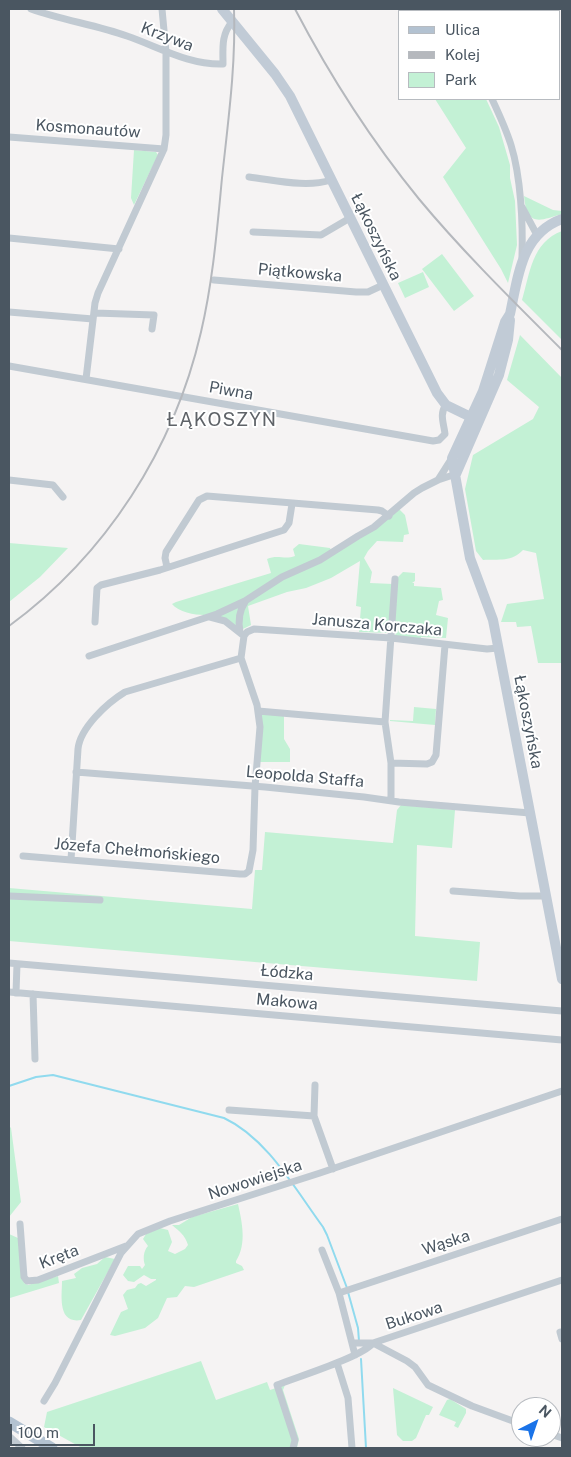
<!DOCTYPE html>
<meta charset="utf-8">
<style>
body{margin:0}
#map{position:relative;width:571px;height:1457px;overflow:hidden;background:#f5f3f3;font-family:"Public Sans",sans-serif}
canvas{display:block}
.frame{position:absolute;inset:0;border:10px solid #4a5661;pointer-events:none}
.legend{position:absolute;left:398px;top:10px;width:162px;height:90px;box-sizing:border-box;background:#fff;border:1px solid #b7bbc0;margin:0;padding:6px 9px;list-style:none;font-size:15px;color:#4a5661}
.legend li{display:flex;align-items:center;gap:10px;height:25px}
.legend b{width:25px;border:1px solid #b7bbc0}
.north{position:absolute;left:511px;top:1397px;width:50px;height:50px;box-sizing:border-box;background:#fff;border:1px solid #b7bbc0;border-radius:50%;rotate:41deg;font-size:14px;font-weight:700;line-height:20px;text-align:center;color:#4a5661}
.north::after{content:'';display:block;margin:auto;width:18px;height:22px;background:#1a73e8;clip-path:polygon(50% 0,100% 100%,50% 72%,0 100%)}
.scale{position:absolute;left:10px;top:1424px;width:85px;height:22px;box-sizing:border-box;border:2px solid #4a5661;border-top:0;padding-left:6px;font-size:15px;line-height:18px;white-space:nowrap;color:#4a5661;-webkit-text-stroke:4px #fff;paint-order:stroke}
</style>
<div id="map">
<canvas width="571" height="1457"></canvas>
<div class="frame"></div>
<ul class="legend">
<li><b style="height:6px;background:#b3c2d1"></b>Ulica</li>
<li><b style="height:6px;background:#b5b8bd"></b>Kolej</li>
<li><b style="height:14px;background:#c3f1d5"></b>Park</li>
</ul>
<div class="north">N</div>
<div class="scale">100 m</div>
</div>
<script>
const ctx = document.querySelector('canvas').getContext('2d');
ctx.lineJoin = 'round';
function fill(path, color) { ctx.fillStyle = color; ctx.fill(path, 'evenodd'); }
function strokePath(path, color, width, dash) { ctx.strokeStyle = color; ctx.lineWidth = width; ctx.lineCap = dash ? 'butt' : 'round'; ctx.setLineDash(dash || []); ctx.stroke(path); }
function label(font, color, halo, rows, align = 'center') {
  ctx.font = font + ' "Public Sans",sans-serif'; ctx.lineWidth = 4; ctx.setLineDash([]); ctx.textBaseline = 'middle'; ctx.strokeStyle = halo; ctx.fillStyle = color; for (const [text, x, y, turn = 0] of rows) {
    ctx.save(); ctx.translate(x, y); ctx.rotate((+turn || 0) * Math.PI / 180); ctx.textAlign = isNaN(turn) ? turn : align; if (halo) ctx.strokeText(text, 0, 0); ctx.fillText(text, 0, 0); ctx.restore();
  }
}
const green = new Path2D(`
 M435,99H486L499,127L510,165V178L515,201L517,245L508,283L501,269L443,177L466,148Z
 M134,150L156,152L158,155L134,205L131,198Z
 M524,196L553,210L562,211V214C539,221 527,227 524,196Z
 M562,231V340L522,300C530,273 532,242 562,231Z
 M442,254L474,296L454,311L422,269Z
 M423,272L429,287L405,298L398,283Z
 M520,335L562,378V663H538L531,626L517,627L516,622H501L507,604L544,599L536,553L523,550C512,562 499,559 483,560L476,551L465,489L473,455L533,419L539,407L507,380Z
 M399,509L405,515L409,534L404,535L403,542L377,541L368,551L364,558L372,572L370,583L393,584L389,633L359,632L361,607L356,606L360,561L331,578L306,588L287,592L248,606L251,625L241,630L216,616L270,585L320,561Z
 M9,543L68,548L40,577L9,602Z
 M299,544L330,548L331,550C317,562 220,615 204,615C195,615 178,612 172,604L176,602L271,573L267,559C278,554 284,560 295,556L293,549Z
 M403,572L415,573V581L412,583H414V586L441,588L443,600L439,601L436,615L448,618L446,638L421,637V639L395,636L396,632H394L398,577Z
 M414,707L436,709L435,725L390,721V720L413,721Z
 M261,713L284,716V739L290,749V762H259Z
 M401,805L455,810L452,848L417,845L415,936L480,942L477,981L9,941V888L252,909L255,870H262L265,832L393,843L397,810Z
 M9,1126L11,1128L21,1202L9,1217Z
 M238,1204C242,1222 247,1244 236,1261V1263L242,1266L244,1270L194,1287L185,1286L177,1297L167,1298L158,1318L145,1328L115,1336L110,1335L121,1312L128,1309L123,1295L127,1290L135,1288L138,1284L141,1283L146,1286L156,1280V1279H151L144,1275L134,1282L128,1281L123,1275L128,1266H140L142,1269L145,1265C143,1260 143,1251 148,1246L143,1239L146,1234L160,1228L168,1230L172,1242L168,1251L175,1254L185,1249L188,1245C185,1235 179,1231 172,1225H179L192,1217Z
 M9,1234L18,1238L24,1283L28,1285L58,1276L59,1283L10,1298Z
 M105,1257L115,1259L81,1320C57,1324 62,1295 62,1281L76,1278L74,1274L82,1268L97,1264Z
 M201,1361L216,1400L267,1382L270,1390L285,1385L283,1390L299,1439L297,1448H82L44,1427L47,1412Z
 M393,1388L433,1407L429,1415H426L416,1438L412,1441H403L397,1435Z
 M450,1399L466,1409V1413L458,1428L454,1426L456,1422L439,1415L447,1400Z`);
const stream = new Path2D(`
 M9,1086L36,1077L53,1075L224,1118C267,1138 295,1189 323,1227L327,1235L347,1288
 M348,1292L358,1328L359,1341
 M361,1359L366,1448`);
const street = new Path2D(`
 M31,9C62,20 96,25 127,36C159,47 188,65 223,64C223,48 221,35 232,22
 M430,9L432,11
 M492,99C499,114 506,129 511,145C521,177 523,224 522,257
 M9,137L164,149
 M249,177C275,180 306,188 331,180
 M522,207L537,235
 M253,232L321,235L350,218
 M9,238L119,249
 M214,280L356,292H368L383,285
 M9,312L93,319
 M95,313L154,315L152,329
 M9,366L433,441L439,440L445,434C444,424 439,414 446,405
 M86,379L95,303L98,293L164,149L166,135V52L162,9
 M9,480L53,485L63,497
 M438,480L452,458
 M167,567L165,558L166,552L199,500L207,496L378,510L382,511L389,516
 M210,617L225,621L244,636
 M95,622L97,588L101,585L160,570L284,530L289,523L292,504
 M240,632C238,621 239,611 245,602
 M89,656L217,614L245,601L282,577L320,560L358,536L374,527L414,493L422,488L438,480L456,474
 M258,711L385,722
 M391,763L427,764L432,762L436,755L445,645
 M76,772L265,787L364,797L399,802L530,813
 M391,800V763L385,722L395,579
 M23,856L240,874H245L249,871L253,850L255,787L260,727L257,705L241,658L244,636L247,632L254,629L391,638L487,649L498,648
 M71,860L78,749C80,728 107,703 125,692L241,658
 M453,891L520,896H546
 M9,896L100,900
 M9,963L562,1011
 M9,992L562,1040
 M16,993L17,964
 M33,994L35,1059
 M315,1085L314,1116L333,1169
 M229,1110L314,1116
 M20,1224L24,1277L27,1281L38,1280L126,1246
 M322,1250L339,1293L355,1355
 M339,1293L562,1219
 M560,1332L562,1339
 M352,1343H373L407,1361L415,1367L428,1385L472,1406L521,1424
 M337,1363L348,1398L352,1448
 M44,1401L55,1383L121,1253L138,1234L170,1221L320,1173L562,1091
 M551,1434L562,1438
 M9,1436L22,1448
 M293,1448L295,1440L277,1385C297,1377 362,1357 373,1343L562,1280`);
const secondary = new Path2D(`
 M222,9L275,74L290,96L437,393L446,405L479,421
 M562,219C521,234 518,277 510,314L505,322L483,391L452,458L470,558L493,620L562,979
 M456,474L499,375L508,340L510,320`);
const primary = new Path2D(`
 M9,1422L52,1448`);
const rail = new Path2D(`
 M295,9C330,76 371,140 419,199C463,252 513,301 562,350
 M9,626C106,555 174,449 201,332C213,281 217,230 222,178C228,122 236,65 234,9`);
const streetNames = [
 ["Krzywa",167,37,21],
 ["Kosmonautów",88,129,4],
 ["Łąkoszyńska",376,237,64],
 ["Piątkowska",300,273,5],
 ["Piwna",231,391,10],
 ["Janusza Korczaka",377,625,5],
 ["Łąkoszyńska",528,722,79],
 ["Leopolda Staffa",305,777,5],
 ["Józefa Chełmońskiego",137,851,5],
 ["Łódzka",287,973,5],
 ["Makowa",287,1002,5],
 ["Nowowiejska",255,1180,-18],
 ["Wąska",446,1243,-18],
 ["Kręta",59,1257,-21],
 ["Bukowa",414,1316,-18]
];
const quarterNames = [
 ["ŁĄKOSZYN",222,420]
];
fill(green, '#c3f1d5');
strokePath(stream, '#90daee', 2);
strokePath(street, '#c1cad2', 7);
strokePath(secondary, '#c1cbd6', 10);
strokePath(primary, '#b3c2d1', 11);
strokePath(rail, '#b5b8bd', 2);
label('16px', '#4a5661', '#fff', streetNames);
ctx.letterSpacing = '1px';
label('19px', '#5f6368', '#fff', quarterNames);
ctx.letterSpacing = '0px';
</script>
